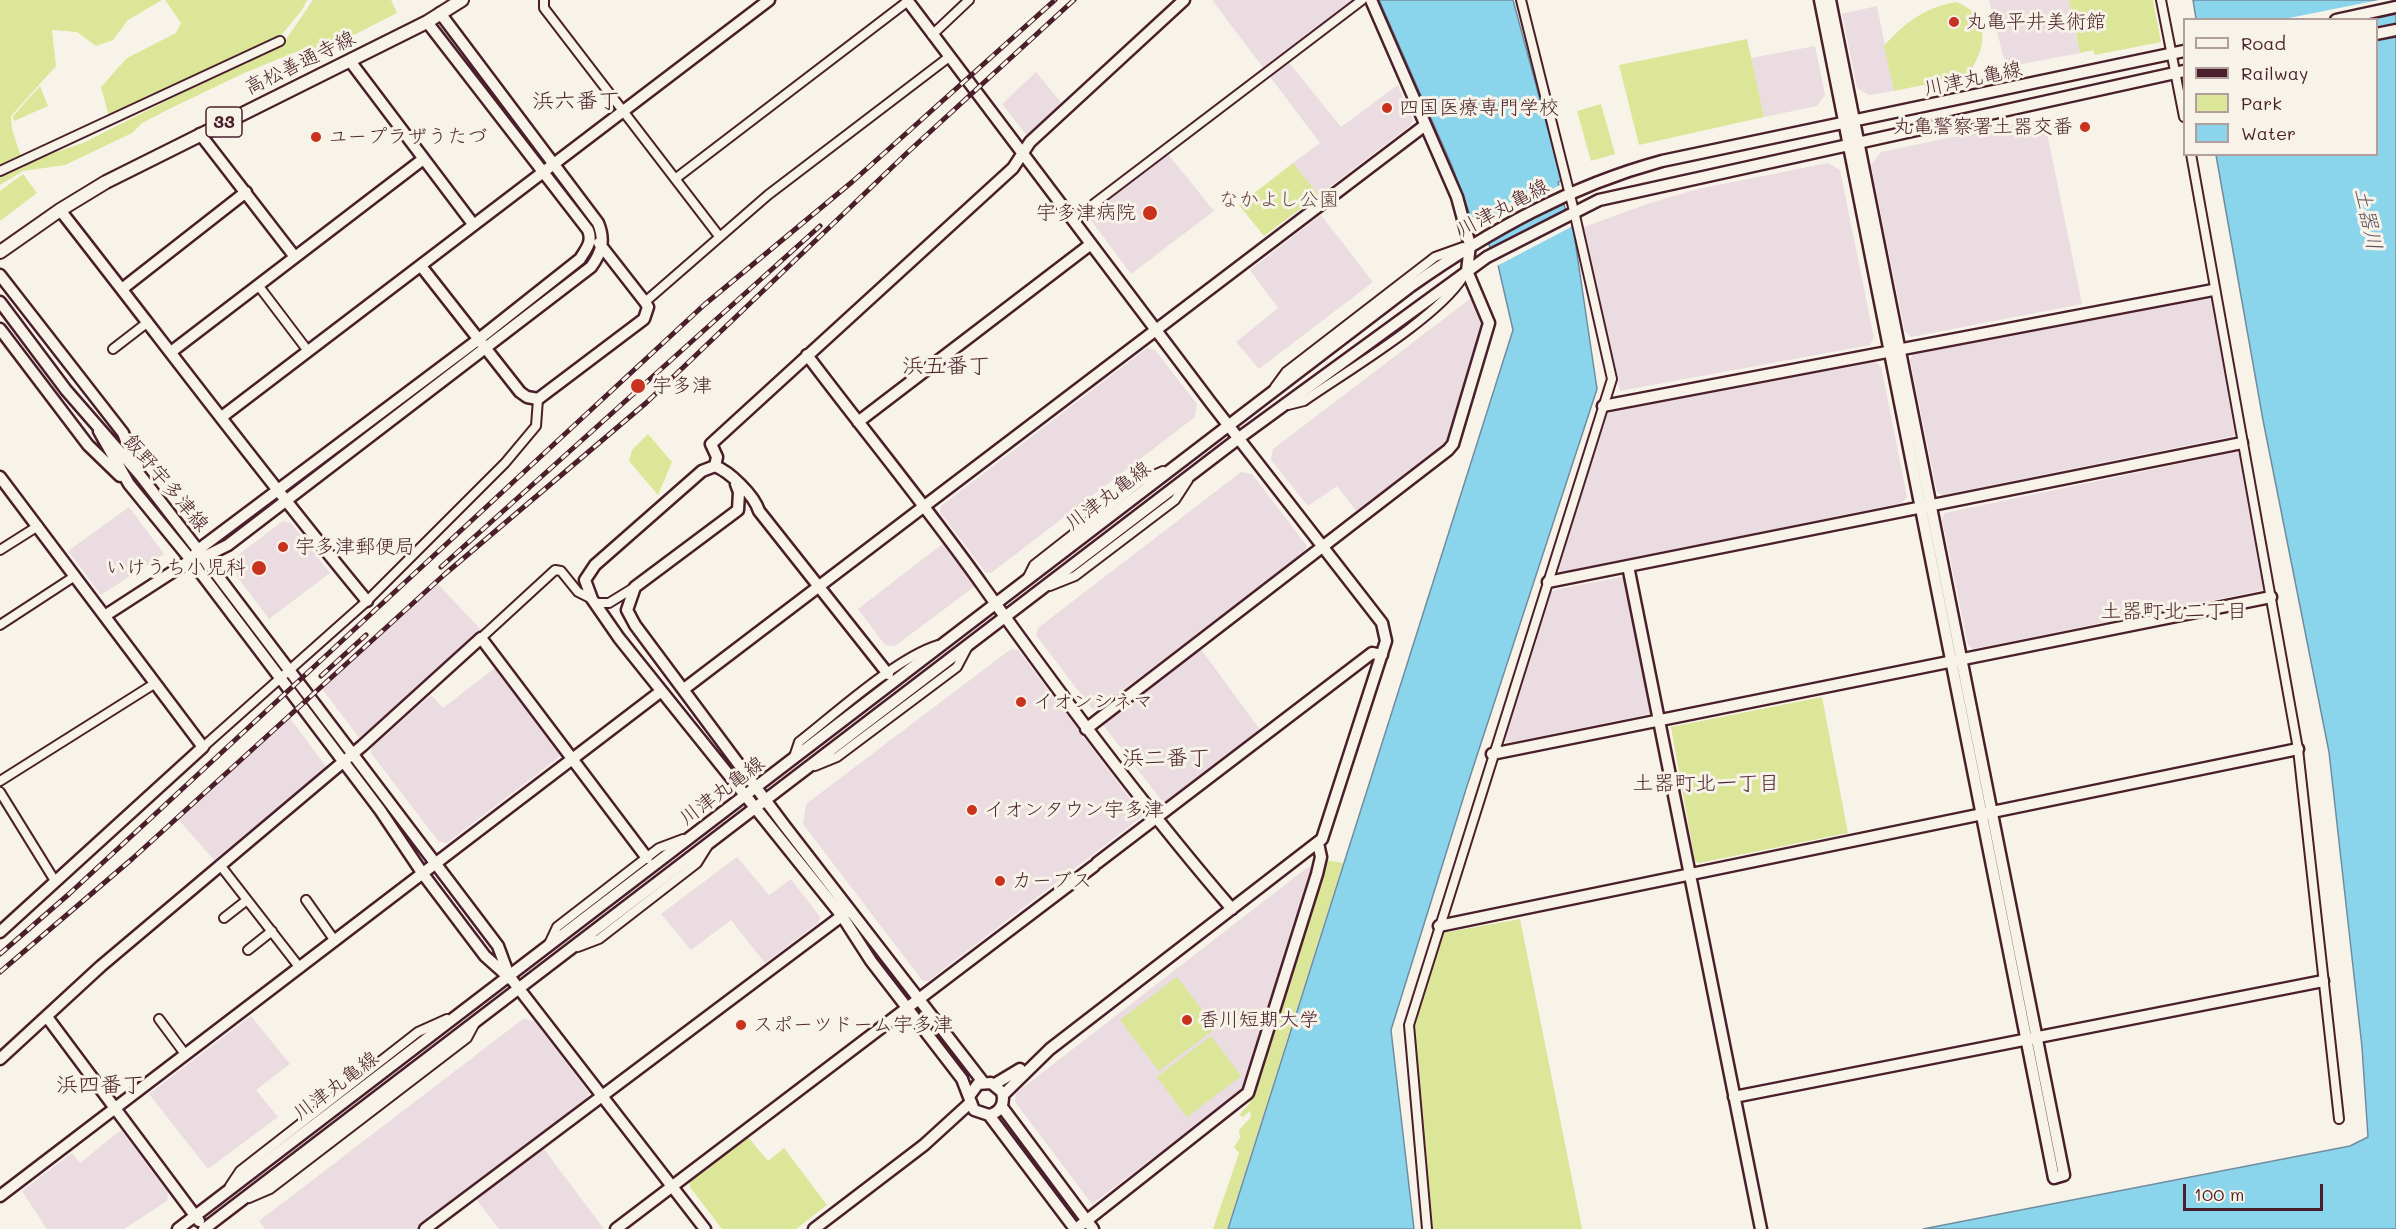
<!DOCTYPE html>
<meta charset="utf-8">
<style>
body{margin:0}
#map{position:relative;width:2396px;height:1229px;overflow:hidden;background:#f7f3e8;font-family:Mali,sans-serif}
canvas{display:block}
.legend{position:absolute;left:2183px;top:18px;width:195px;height:138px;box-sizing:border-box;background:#f7f3e8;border:2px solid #b29e9c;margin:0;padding:8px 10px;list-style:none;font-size:18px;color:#4a1f2b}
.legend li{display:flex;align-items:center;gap:12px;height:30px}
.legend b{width:30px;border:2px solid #b29e9c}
.scale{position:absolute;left:2183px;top:1184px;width:140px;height:27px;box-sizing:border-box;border:3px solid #4a1f2b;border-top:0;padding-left:8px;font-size:18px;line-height:21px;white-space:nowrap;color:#4a1f2b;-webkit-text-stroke:4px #f7f3e8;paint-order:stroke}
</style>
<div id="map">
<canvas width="2396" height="1229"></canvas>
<ul class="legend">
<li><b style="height:8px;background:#f7f3e8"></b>Road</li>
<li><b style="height:8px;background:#4a1f2b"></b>Railway</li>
<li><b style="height:16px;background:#dbe698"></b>Park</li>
<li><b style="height:16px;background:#8bd5ec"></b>Water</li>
</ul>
<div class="scale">100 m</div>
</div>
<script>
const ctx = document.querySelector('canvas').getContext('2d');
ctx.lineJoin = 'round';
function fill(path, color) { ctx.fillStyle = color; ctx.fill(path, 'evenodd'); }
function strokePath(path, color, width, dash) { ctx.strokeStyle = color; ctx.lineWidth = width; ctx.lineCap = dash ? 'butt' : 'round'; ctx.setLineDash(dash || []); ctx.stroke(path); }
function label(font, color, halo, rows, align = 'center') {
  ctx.font = font + ' Mali,"Klee One",sans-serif'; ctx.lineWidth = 6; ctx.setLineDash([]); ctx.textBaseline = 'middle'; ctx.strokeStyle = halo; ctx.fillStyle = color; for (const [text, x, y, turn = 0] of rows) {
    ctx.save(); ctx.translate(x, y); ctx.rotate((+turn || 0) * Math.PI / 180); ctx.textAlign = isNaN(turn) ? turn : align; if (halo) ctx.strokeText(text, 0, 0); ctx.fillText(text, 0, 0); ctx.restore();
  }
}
const built = new Path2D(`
 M1212,0H1353L1282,54L1341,127L1398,85L1413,120L1411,125L1319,195L1293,163L1320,143Z
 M1989,0H2069L2080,53L2006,67Z
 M1877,6L1894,91L1869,95L1857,88L1842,14Z
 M1815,46L1825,95L1817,106L1764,117L1751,58Z
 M1036,72L1064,106L1028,137L1002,104Z
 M2044,118L2082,304L1911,337L1905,332L1871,165L1881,152Z
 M1167,153L1214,211L1131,274L1087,215Z
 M1828,163L1840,170L1874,338L1870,345L1620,391L1581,228L1650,203L1698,189Z
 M1321,215L1373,282L1259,369L1236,342L1278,308L1250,270Z
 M2208,298L2212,300L2237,433L2234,436L1943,495L1937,492L1910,360L1913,354Z
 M1470,299L1476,301L1484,327L1447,442L1357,512L1337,486L1308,506L1271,460L1273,449Z
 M1147,348L1155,350L1197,404L1195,417L991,573L985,572L940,512L941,506Z
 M1875,362L1881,366L1907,497L1902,503L1561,572L1558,568L1607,415L1611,412Z
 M2236,452L2241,455L2267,586L2263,590L1973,649L1968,645L1942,519L1945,513Z
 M1241,472L1252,474L1307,546L1304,552L1097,710L1092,709L1036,635L1038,628Z
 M129,507L164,554L101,595L68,551Z
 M283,521L291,523L330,573L269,619L236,575L238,555Z
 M945,542L975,582L974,587L895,646L885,645L858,609Z
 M1621,577L1625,579L1652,710L1649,714L1507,743L1503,739L1550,593L1554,590Z
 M438,584L483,632L361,740L322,689Z
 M1200,648L1261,731L1167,802L1162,801L1104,726L1105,720Z
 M1011,649L1018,650L1143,816L941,971L928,981L922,980L803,824L806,804Z
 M495,668L560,753L558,758L447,843L439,842L371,753L372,747L431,695L443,708Z
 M290,718L327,768L214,860L178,819Z
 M737,857L769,895L791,879L820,917L819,922L765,963L731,920L691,950L661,914Z
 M1308,867H1312L1313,872L1242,1091L1092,1204L1015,1102L1016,1093Z
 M251,1016L290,1064L256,1090L278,1117L208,1169L149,1094Z
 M523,1019L534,1021L589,1093L587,1099L417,1229H265L259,1221Z
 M121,1130L168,1193L167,1201L124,1229H47L22,1191L72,1153L80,1163Z
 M543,1147L555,1164L604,1229H499L476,1199Z`);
const green = new Path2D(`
 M0,0H162L128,20L113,40L96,46L77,32L52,30L56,66L11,116L12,129L23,163L83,143L285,41L313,0H391L397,13L340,42L293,53L242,74L169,109L142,123L132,133L65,165L23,171L0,185Z
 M165,0H307L302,10L278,39L110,120L101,87L127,58L176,33L181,23Z
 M2069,0H2153L2161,42L2095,55L2093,50L2080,53Z
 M1956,2C1993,15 1986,51 1967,76L1894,91L1884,46C1904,23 1926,7 1956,2Z
 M1747,39L1764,117L1639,145L1619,65Z
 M40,86L48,106L14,121L13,116Z
 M1601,104L1615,154L1591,161L1577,111Z
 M1293,163L1319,195L1264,236L1239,205Z
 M23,174L37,193L0,221V191Z
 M648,434L672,462L658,495L629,461L632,450Z
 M1822,697L1848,833L1699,863L1695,861L1671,727Z
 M1326,860L1343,863L1227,1229H1213L1239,1153L1234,1147L1240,1138L1239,1130L1251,1117L1250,1111L1243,1117L1239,1115L1249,1104L1254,1093Z
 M1520,919L1582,1229H1430L1414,1026L1443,933Z
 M1177,977L1216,1028L1159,1071L1120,1020Z
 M1211,1036L1241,1076L1187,1117L1157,1077Z
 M747,1136L768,1161L784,1148L827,1205L796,1229H722L690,1187L689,1180Z`);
const water = new Path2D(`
 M1379,0H1513L1562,181L1558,182L1570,227H1573L1597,389L1467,786L1391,1030L1414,1229H1228L1513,330L1498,265L1476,216L1471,218L1452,166Z
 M2193,0H2396V1229H1923L2350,1146L2368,1137L2362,1047L2329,752L2263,420L2216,155L2376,154V20L2196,19Z`);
const pier = new Path2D(`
 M2379,0H2396V13L2365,20L2284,19Z
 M1562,184L1566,200L1485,243L1478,228Z
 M1569,210L1573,226L1495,267L1489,252Z`);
const street = new Path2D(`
 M544,0V8L719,236
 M2161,0L2184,117
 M932,35L969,0
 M2191,154L2298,749L2339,1119
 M0,171L280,41
 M675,179L908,1
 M1074,219L1362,0
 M258,285L308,351
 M645,302L768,195L949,57
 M113,349L148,322
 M1275,387L1286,372L1435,257L1463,247
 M1288,405L1304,401C1347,371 1437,318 1463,277
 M0,550L38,526
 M1028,577L1034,565L1141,481L1163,471
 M1050,586L1075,576L1175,500L1188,480
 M596,603H609L635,587
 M0,625L75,576
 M481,638L555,570L561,571L578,592L592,599
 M203,747L367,601L505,463L536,426L538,399
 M794,757L799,742C835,714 896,658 938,645
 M815,766L837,757L957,667L967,648
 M0,781L154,684
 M0,792L55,881
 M220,865L300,968
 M306,900L335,941
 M224,918L247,900
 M549,944L557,927L659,848L683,839
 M578,947L599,939L697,863L707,847
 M248,950L272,931
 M159,1019L185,1054
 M230,1186L240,1171L418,1032L447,1019
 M249,1198L270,1189L467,1038L475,1023
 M1427,1229L1409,1025L1612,379L1574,211L1521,0`);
const secondary = new Path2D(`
 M907,0L1211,403L1382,623L1386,641L1322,839L1050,1049L1003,1095
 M1820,0L2054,1178L2064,1175L1830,0
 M2336,20L2396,7
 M2376,34L2396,30
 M350,61L473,224
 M200,134L295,257
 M60,210C162,340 261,473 367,601
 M421,266L520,392L527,397L538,399L644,319L648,307L645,302L599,243
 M0,275L123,433L136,466
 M122,289L246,192
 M0,302L66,390L140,475L205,559L498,946L508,973
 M0,329L88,445L120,476
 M171,352L422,160
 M807,355C865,432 927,507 983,586C1062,697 1143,806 1232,909
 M1603,406L2213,290
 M223,416L769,0
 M858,422L1091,244
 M99,431L129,484L191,560L380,810L423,874L485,956L513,981L705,1229
 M715,466L717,457L711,444L1013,168L1030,142L1184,0
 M0,477L203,747L0,932
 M736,484L739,492L738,510L635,587L627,610L635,625L784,825L983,1082
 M200,559L228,545L591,267C602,252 605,240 598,223L440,13
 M1628,566L1761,1229
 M1548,582L2242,443
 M106,615L191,560L198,550L479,339L580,259C586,249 593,242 588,230L427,22
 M888,674L759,511C754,495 730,472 715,466L702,471L595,565L585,580L592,599L619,638L842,916L871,961L962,1079L974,1110L989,1115C1001,1112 1005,1103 1002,1092L991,1083L978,1084L970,1095
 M684,689L1424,126
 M1086,729L1448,450L1453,444L1489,323L1467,271L1470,245L1457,197L1371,0
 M1492,754L2271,597
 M1097,863L1372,653L1382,655
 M1439,926L2298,749
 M47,1017L199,1221
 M0,1059L101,966L362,746L481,638L647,858
 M995,1084L1020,1069
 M1734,1097L2323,981
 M1002,1107L1093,1229
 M989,1115L1075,1229
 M0,1196L660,692
 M178,1229L1411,286C1489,231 1570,186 1662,161L2184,51
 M204,1229L1239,438L1487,257L1599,200L2184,71
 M425,1229L847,912
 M616,1229L1094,866
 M814,1229L924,1145L970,1103
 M1076,1229L1248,1093L1317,874L1321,857L1318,843`);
const primary = new Path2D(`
 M0,252L60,210L106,182L427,22L462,0`);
const rail = new Path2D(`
 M441,567L820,226
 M321,676L366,635
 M0,954L69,894L704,305L852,182L1055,0
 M0,972L132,859L445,574L646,403L908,152L1074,0`);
const markers = [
 [1954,22,6,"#c8321e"],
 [1387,108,6,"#c8321e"],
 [2085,127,6,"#c8321e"],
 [316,137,6,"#c8321e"],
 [1150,213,8,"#c8321e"],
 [638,386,8,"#c8321e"],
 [283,547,6,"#c8321e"],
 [259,568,8,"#c8321e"],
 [1021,702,6,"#c8321e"],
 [972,810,6,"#c8321e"],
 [1000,881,6,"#c8321e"],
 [1187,1020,6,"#c8321e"],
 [741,1025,6,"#c8321e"]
];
const shields = [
 [224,122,36]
];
const shieldNames = [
 ["33",224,122]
];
const poiNames = [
 ["丸亀平井美術館",1966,22],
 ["四国医療専門学校",1399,108],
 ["丸亀警察署土器交番",2073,127,"right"],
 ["ユープラザうたづ",328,137],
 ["宇多津病院",1136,213,"right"],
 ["宇多津",652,386],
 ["宇多津郵便局",295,547],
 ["いけうち小児科",246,568,"right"],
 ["イオンシネマ",1033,702],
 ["イオンタウン宇多津",984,810],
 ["カーブス",1012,881],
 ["香川短期大学",1199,1020],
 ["スポーツドーム宇多津",753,1025]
];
const streetNames = [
 ["高松善通寺線",300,63,-26],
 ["川津丸亀線",1973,79,-12],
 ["川津丸亀線",1503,208,-28],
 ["飯野宇多津線",166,483,50],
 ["川津丸亀線",1108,496,-37],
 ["川津丸亀線",722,791,-37],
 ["川津丸亀線",336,1086,-37]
];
const parkNames = [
 ["なかよし公園",1279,200]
];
const waterNames = [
 ["土器川",2368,219,78]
];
const neighbourhoodNames = [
 ["土器町北二丁目",2174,612],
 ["土器町北一丁目",1706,784]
];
const quarterNames = [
 ["浜六番丁",576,101],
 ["浜五番丁",946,366],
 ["浜二番丁",1166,758],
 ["浜四番丁",100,1085]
];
fill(built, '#eadce0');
fill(green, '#dbe698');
fill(water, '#8bd5ec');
strokePath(water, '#718c9f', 1.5);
fill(pier, '#f7f3e8');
strokePath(street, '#4a1f2b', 12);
strokePath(secondary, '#4a1f2b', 15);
strokePath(primary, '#4a1f2b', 16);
strokePath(street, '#f7f3e8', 8);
strokePath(secondary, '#f7f3e8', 10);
strokePath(primary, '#f7f3e8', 12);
strokePath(rail, '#4a1f2b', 5);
strokePath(rail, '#f7f3e8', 3, [9]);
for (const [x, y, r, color] of markers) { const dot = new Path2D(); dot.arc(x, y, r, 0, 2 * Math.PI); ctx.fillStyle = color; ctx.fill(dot); strokePath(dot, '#f7f3e8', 2); }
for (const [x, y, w] of shields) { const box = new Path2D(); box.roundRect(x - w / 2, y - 15, w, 30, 4.5); ctx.fillStyle = '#f7f3e8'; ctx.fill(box); strokePath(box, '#4a1f2b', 1.5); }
label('bold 18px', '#4a1f2b', null, shieldNames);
label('20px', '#4a1f2b', '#f7f3e8', poiNames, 'left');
label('20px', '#4a1f2b', '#f7f3e8', streetNames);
label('20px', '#674741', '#f7f3e8', parkNames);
label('italic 21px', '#5a4c5b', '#f7f3e8', waterNames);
label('21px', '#4a1f2b', '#f7f3e8', neighbourhoodNames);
label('22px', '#4a1f2b', '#f7f3e8', quarterNames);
</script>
